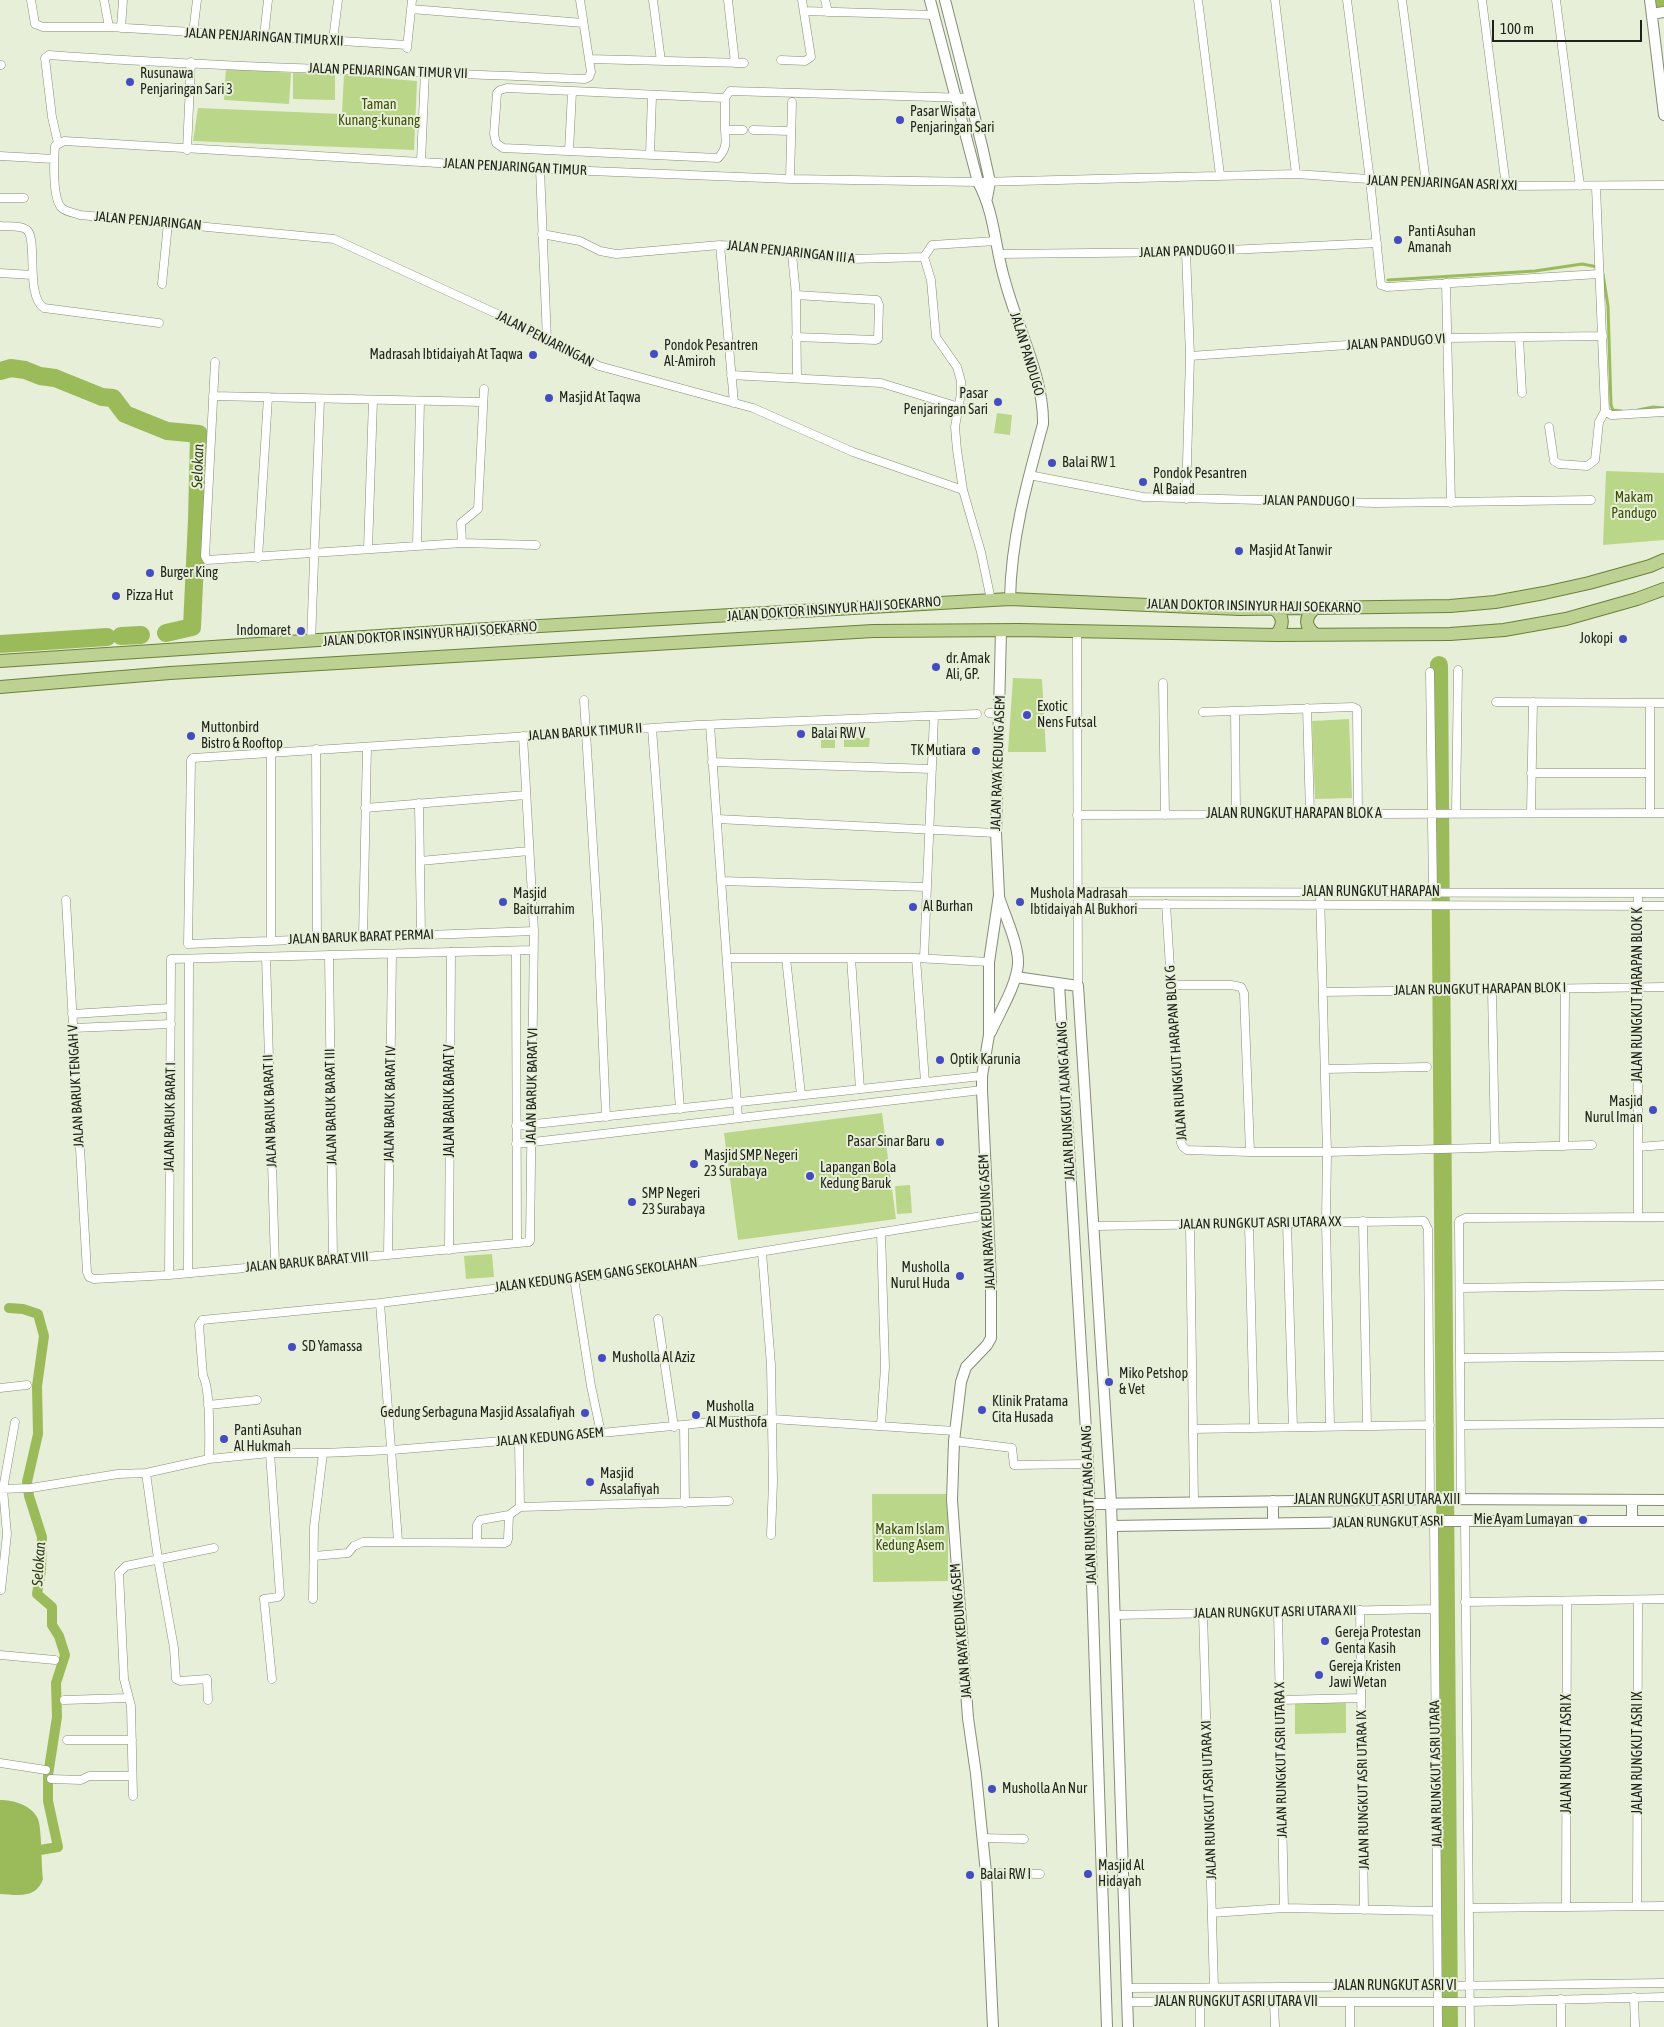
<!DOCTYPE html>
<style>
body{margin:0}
#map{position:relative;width:1664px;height:2027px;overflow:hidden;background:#e7efd9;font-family:"Asap Condensed",sans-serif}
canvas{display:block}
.scale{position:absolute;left:1492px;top:20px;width:150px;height:22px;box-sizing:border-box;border:2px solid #1f221a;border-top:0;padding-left:6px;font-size:15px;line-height:18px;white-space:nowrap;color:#1f221a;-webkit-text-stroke:4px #e7efd9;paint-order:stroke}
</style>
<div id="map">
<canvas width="1664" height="2027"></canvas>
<div class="scale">100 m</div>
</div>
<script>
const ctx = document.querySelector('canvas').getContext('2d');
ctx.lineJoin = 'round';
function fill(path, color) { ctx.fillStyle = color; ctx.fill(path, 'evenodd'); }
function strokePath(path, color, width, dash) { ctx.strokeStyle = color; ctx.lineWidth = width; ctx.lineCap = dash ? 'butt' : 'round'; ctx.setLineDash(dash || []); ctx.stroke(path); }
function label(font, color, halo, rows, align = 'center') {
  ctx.font = font + ' "Asap Condensed",sans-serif'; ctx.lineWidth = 4; ctx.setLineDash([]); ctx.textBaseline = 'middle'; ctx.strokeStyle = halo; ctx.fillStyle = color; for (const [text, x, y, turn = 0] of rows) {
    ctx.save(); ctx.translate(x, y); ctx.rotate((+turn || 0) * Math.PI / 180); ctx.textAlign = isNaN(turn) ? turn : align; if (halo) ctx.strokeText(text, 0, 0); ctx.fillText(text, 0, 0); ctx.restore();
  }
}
const green = new Path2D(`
 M226,68L291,73L289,104L224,100Z
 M293,73L335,74V100L293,99Z
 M344,75L417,81L414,150L193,141L198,108L342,114Z
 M997,413L1012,415L1010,435L994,433Z
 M1606,471L1664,473V540L1603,545Z
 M1013,678L1042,679L1046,752H1008Z
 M1349,719L1352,798L1315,799L1312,721Z
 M821,737H835V748H821Z
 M844,737L870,738L869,747H844Z
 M882,1113L896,1219L738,1240L724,1133Z
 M910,1185L912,1213L897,1214L895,1186Z
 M492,1254L494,1277L466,1279L464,1256Z
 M872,1494H948V1581L873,1582Z
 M1295,1703H1346V1733L1295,1734Z`);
const water = new Path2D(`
 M0,1800C13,1800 32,1805 38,1819C42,1830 41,1864 43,1879C36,1899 18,1895 0,1894Z`);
const stream = new Path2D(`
 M1603,274L1608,306L1611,405L1613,410L1622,411
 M1388,280L1535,271L1582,264L1598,267
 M1638,410L1653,407L1664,408`);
const canal = new Path2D(`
 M9,1308L23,1309L38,1314L44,1336L37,1386L38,1434L27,1482L29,1496L42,1537L41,1570L37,1594L52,1607V1625L59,1636L65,1655L56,1683L57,1717L48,1775V1801L58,1847L40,1850`);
const river = new Path2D(`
 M1663,0V3
 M0,371L11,368L25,370L40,376L55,378L102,397L113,398L125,414L167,431L199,434L197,520L192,627L166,633
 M121,636L141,635
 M0,644L107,637
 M1439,665L1449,2027`);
const minor = new Path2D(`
 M31,0L35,24L43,27H109L407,45
 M104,0L109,27
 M653,0L661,61
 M728,0L735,63
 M825,0L828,12
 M1198,0L1220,175
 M1275,0L1296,174
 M1347,0L1370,180L1381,285L1387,287L1599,274
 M1402,0L1426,183
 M1482,0L1506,186
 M1556,0L1580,186
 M411,9L583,23
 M804,11L934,15
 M121,28L123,0
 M193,33L197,0
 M264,36L268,0
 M333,40L338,0
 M407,48L412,0
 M589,59L744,63
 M781,60L805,61L811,57L802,0
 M0,65H1
 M725,130C726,141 727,149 718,158L503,148L496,143L494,134L497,93L500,90L507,88L725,98
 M743,130H725V98L730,91L969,98
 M753,130L791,131
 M58,143L52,117L45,58L49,55C227,68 406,71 585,79L589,77L591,72L580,0
 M187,150L191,62
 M569,151L572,92
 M650,154L652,96
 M0,156L54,159
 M421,161L425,72
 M540,169L547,340
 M790,179L792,102
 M1596,187L1605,411L1611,415H1614L1664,412
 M0,198H24
 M0,226C7,227 21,225 27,230C38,239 25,296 44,308L159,323
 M542,234L580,241L600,251L616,254L720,245L753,247L792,254L851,259L924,257
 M720,245L734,403
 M1186,252L1190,356L1186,499
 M792,254L796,295L797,378
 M998,254L1186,252L1377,243
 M924,257L931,280L936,337L957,367L961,381V393L955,427L957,450L963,490L981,552L991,600
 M924,257L932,245L996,241
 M0,273L32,275
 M1446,283L1451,503
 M162,284L168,223
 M796,295L877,300L879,305L878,339L876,340L796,337
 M1519,338L1522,393
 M1190,356L1447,338L1603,336
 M215,362L205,556L207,560L462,543L536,545
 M731,375L881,383L959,407
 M213,396L483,402
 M1549,427L1554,461L1559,464L1587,466L1595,460L1599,422L1605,411
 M1029,475L1143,497L1376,503L1591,500
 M963,490L853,452L753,408L599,366L519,324L334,239L80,215C75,213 66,212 62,208C52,200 54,158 55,146L64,141L540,169L790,179L978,182L1296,174L1426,183L1506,186L1664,185
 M462,543L461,523L478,509L484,389
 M417,546L420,401
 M368,549L373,400
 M258,558L268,397
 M1077,633L1078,986
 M311,642L320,399
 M1430,672L1433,892
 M1163,683L1165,815
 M584,700L598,928L606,1117
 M1496,702L1664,703
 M1307,708L1310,814
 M1235,711L1236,814
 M1203,712L1353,707L1357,709L1358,814
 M989,713H1000
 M710,725L738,1118
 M652,728L680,1109
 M316,749L317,939
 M271,753V941
 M712,762L932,769
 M1531,773H1650
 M419,803L421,935
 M365,808L526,795
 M1456,813L1458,670
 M1531,813L1533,702
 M1650,813V703
 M1077,815L1664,813
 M717,819L996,833
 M420,861L529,851
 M721,881L927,887
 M1078,892L1664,893
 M1320,892L1327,1152L1326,1222L1330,1426
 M1638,893V1217
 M66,900L87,1272L89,1277L94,1279L169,1275L529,1242L530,1241L534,931L523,736
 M1078,904L1664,906
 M1166,904L1181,1143L1183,1147L1187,1150L1250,1152H1327L1592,1145
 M534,931L188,944L191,760L193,758L698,725L977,714
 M363,937L367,747
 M516,951L517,1243
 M329,955L333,1259
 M266,957L275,1265
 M727,958H916L989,962
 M786,958L801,1095
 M851,958L860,1089
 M916,958L925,1082
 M924,958L934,716
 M1171,985H1231L1241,987L1244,993L1250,1152
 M1492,989L1495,1147
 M1323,992L1664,987
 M72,1014L170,1008
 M73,1028L171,1024
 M1325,1069L1427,1067
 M516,1126L982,1076
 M516,1144L982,1090
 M1564,1146L1565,988
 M1638,1147L1664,1145
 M1363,1221L1367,1426
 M1287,1223L1293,1427
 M1249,1224L1254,1428
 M1190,1225L1194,1502
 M1095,1226L1424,1221L1428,1229L1430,1500
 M881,1232L885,1367L881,1425
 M449,1250L451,952
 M762,1252L771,1365L773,1482L771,1535
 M388,1255L392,954
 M188,1272L189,959
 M169,1275L171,959L533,950
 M574,1278L591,1386L601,1433
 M1460,1288L1664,1285
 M380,1303L398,1541
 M658,1319L674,1427
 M1461,1358L1664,1356
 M0,1388L27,1385
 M208,1405L257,1400
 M684,1425L685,1503
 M1462,1425L1664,1423
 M1193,1429L1430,1425
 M519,1440L520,1507
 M954,1441L1012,1448L1014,1465L1088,1464
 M270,1453L280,1595L278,1597L264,1599L272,1679
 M209,1459C209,1441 211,1390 203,1376L199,1325L202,1320L380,1303L654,1269L988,1215
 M146,1473L158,1559L174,1648L176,1679L180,1681L207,1679L208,1700
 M0,1489L31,1488L118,1474L146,1473L209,1459L270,1453H323L392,1450L601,1433L713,1422L772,1419L955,1431
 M1461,1499L1459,1221L1465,1218L1664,1217
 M520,1507L729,1501
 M1434,1521L1438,2027
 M1465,1521L1470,2027
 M477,1543V1525L480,1520L509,1515
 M314,1556L348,1553L354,1546L363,1542L505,1543L507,1542L508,1539L509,1515L520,1507
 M1,1590L7,1534L3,1489L15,1422
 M313,1599L314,1527L323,1453
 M1465,1602L1664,1599
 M1360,1610L1364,1910
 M1278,1612L1284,1908
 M1203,1613L1214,1987
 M1116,1615L1434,1609
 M0,1655L55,1660
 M64,1700L128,1698
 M1280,1700L1361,1698
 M67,1740H132
 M0,1763L46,1770
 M51,1779L81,1780L89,1776H132
 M133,1796L131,1706L124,1679L119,1573L126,1566L214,1548
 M982,1838L1024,1839
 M986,1873L1040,1874
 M1637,1906L1638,1600
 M1566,1907L1567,1601
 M1469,1908L1664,1906
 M1212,1913L1284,1908L1437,1911
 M1127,1988L1444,1986L1664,1983
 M1634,1997L1635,2027
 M1561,1999V2027
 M1127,2002H1470L1664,1997
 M1274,2002L1275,2027
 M1350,2002V2027
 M1200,2003V2027`);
const tertiary = new Path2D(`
 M930,0L978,182C995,213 995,249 1005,281C1017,327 1044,377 1043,424C1027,482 1011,539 1010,599
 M945,0L982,146L990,182L987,198
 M1650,0L1664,115
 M1652,14L1664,12
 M1016,977L1078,986L1111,1503L1128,2027
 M1059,984L1088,1464L1107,2027
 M991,1032C1000,1011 1016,987 1018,964C1019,945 1005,916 999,897
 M1632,1500V1521
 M1273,1501V1523
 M1090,1504L1435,1499L1664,1500
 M1112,1526L1434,1521H1664
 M993,2027L986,1873L976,1774L968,1718L952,1500L954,1441L961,1382L966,1367L987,1345L991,1338V1281L982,1090V1076L989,1035V962L999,895L996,833L1001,631`);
const primary = new Path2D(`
 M1274,609C1284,616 1284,625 1276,635
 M1314,609C1304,618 1305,627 1316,635
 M0,661L470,630L1010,599L1240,609L1450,606L1495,602L1544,593L1589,583L1650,566L1664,560
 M0,687L170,673L873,631L1019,630L1276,635L1450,634L1504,630L1566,619L1637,599L1664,589`);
const markers = [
 [130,82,5,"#444cc0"],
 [900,120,5,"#444cc0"],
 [1398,240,5,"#444cc0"],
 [654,354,5,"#444cc0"],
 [533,355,5,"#444cc0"],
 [549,398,5,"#444cc0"],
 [998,402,5,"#444cc0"],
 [1052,463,5,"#444cc0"],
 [1143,482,5,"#444cc0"],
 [1239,551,5,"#444cc0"],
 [150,573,5,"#444cc0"],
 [116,596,5,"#444cc0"],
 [301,631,5,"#444cc0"],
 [1623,639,5,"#444cc0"],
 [936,667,5,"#444cc0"],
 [1027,715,5,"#444cc0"],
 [801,734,5,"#444cc0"],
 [191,736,5,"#444cc0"],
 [976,751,5,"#444cc0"],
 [503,902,5,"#444cc0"],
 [1020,902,5,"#444cc0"],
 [913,907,5,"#444cc0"],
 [940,1060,5,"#444cc0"],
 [1653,1110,5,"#444cc0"],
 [940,1142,5,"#444cc0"],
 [694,1164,5,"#444cc0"],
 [810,1176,5,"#444cc0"],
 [632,1202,5,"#444cc0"],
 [960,1276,5,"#444cc0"],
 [292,1347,5,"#444cc0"],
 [602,1358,5,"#444cc0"],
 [1109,1382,5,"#444cc0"],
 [982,1410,5,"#444cc0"],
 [585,1413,5,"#444cc0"],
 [696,1415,5,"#444cc0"],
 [224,1439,5,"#444cc0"],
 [590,1482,5,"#444cc0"],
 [1583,1520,5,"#444cc0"],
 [1325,1641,5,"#444cc0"],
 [1319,1675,5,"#444cc0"],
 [992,1789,5,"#444cc0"],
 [1088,1874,5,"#444cc0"],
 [970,1875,5,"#444cc0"]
];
const streetNames = [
 ["JALAN PENJARINGAN TIMUR XII",264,37,3],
 ["JALAN PENJARINGAN TIMUR VII",388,71,2],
 ["JALAN PENJARINGAN TIMUR",515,167,3],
 ["JALAN PENJARINGAN ASRI XXI",1442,183,2],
 ["JALAN PENJARINGAN",148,221,5],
 ["JALAN PANDUGO II",1187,251,-2],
 ["JALAN PENJARINGAN III A",791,252,6],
 ["JALAN PENJARINGAN",545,339,27],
 ["JALAN PANDUGO VI",1396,342,-4],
 ["JALAN PANDUGO",1027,354,73],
 ["JALAN PANDUGO I",1309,501,1],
 ["JALAN DOKTOR INSINYUR HAJI SOEKARNO",1254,606,1],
 ["JALAN DOKTOR INSINYUR HAJI SOEKARNO",834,609,-4],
 ["JALAN DOKTOR INSINYUR HAJI SOEKARNO",430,634,-4],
 ["JALAN BARUK TIMUR II",585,732,-4],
 ["JALAN RAYA KEDUNG ASEM",998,763,-88],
 ["JALAN RUNGKUT HARAPAN BLOK A",1294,814],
 ["JALAN RUNGKUT HARAPAN",1371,892],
 ["JALAN BARUK BARAT PERMAI",361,937,-2],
 ["JALAN RUNGKUT HARAPAN BLOK I",1480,989,-1],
 ["JALAN RUNGKUT HARAPAN BLOK K",1638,995,-90],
 ["JALAN RUNGKUT HARAPAN BLOK G",1176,1053,-94],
 ["JALAN BARUK TENGAH V",76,1086,-93],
 ["JALAN BARUK BARAT VI",532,1086,-89],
 ["JALAN BARUK BARAT V",450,1101,-90],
 ["JALAN RUNGKUT ALANG ALANG",1066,1101,-93],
 ["JALAN BARUK BARAT IV",390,1104,-89],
 ["JALAN BARUK BARAT III",331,1107,-91],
 ["JALAN BARUK BARAT II",270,1111,-92],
 ["JALAN BARUK BARAT I",170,1117,-89],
 ["JALAN RAYA KEDUNG ASEM",987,1222,-93],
 ["JALAN RUNGKUT ASRI UTARA XX",1260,1223,-1],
 ["JALAN BARUK BARAT VIII",307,1262,-5],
 ["JALAN KEDUNG ASEM GANG SEKOLAHAN",596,1275,-7],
 ["JALAN KEDUNG ASEM",550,1437,-5],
 ["JALAN RUNGKUT ASRI UTARA XIII",1377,1500],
 ["JALAN RUNGKUT ALANG ALANG",1089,1505,-92],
 ["JALAN RUNGKUT ASRI",1388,1522,-1],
 ["JALAN RUNGKUT ASRI UTARA XII",1275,1612,-1],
 ["JALAN RAYA KEDUNG ASEM",961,1631,-95],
 ["JALAN RUNGKUT ASRI IX",1638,1753,-90],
 ["JALAN RUNGKUT ASRI X",1567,1754,-90],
 ["JALAN RUNGKUT ASRI UTARA X",1281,1760,-91],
 ["JALAN RUNGKUT ASRI UTARA",1436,1774,-91],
 ["JALAN RUNGKUT ASRI UTARA IX",1363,1790,-91],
 ["JALAN RUNGKUT ASRI UTARA XI",1209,1800,-92],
 ["JALAN RUNGKUT ASRI VI",1395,1986],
 ["JALAN RUNGKUT ASRI UTARA VII",1236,2002]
];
const poiNames = [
 ["Rusunawa",140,74],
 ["Penjaringan Sari 3",140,90],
 ["Pasar Wisata",910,112],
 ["Penjaringan Sari",910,128],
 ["Panti Asuhan",1408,232],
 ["Amanah",1408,248],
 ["Pondok Pesantren",664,346],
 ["Al-Amiroh",664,362],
 ["Madrasah Ibtidaiyah At Taqwa",523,355,"right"],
 ["Pasar",988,394,"right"],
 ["Penjaringan Sari",988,410,"right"],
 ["Masjid At Taqwa",559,398],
 ["Balai RW 1",1062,463],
 ["Pondok Pesantren",1153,474],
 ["Al Baiad",1153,490],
 ["Masjid At Tanwir",1249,551],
 ["Burger King",160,573],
 ["Pizza Hut",126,596],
 ["Indomaret",291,631,"right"],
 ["Jokopi",1613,639,"right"],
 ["dr. Amak",946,659],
 ["Ali, GP.",946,675],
 ["Exotic",1037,707],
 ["Nens Futsal",1037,723],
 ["Muttonbird",201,728],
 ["Bistro & Rooftop",201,744],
 ["Balai RW V",811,734],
 ["TK Mutiara",966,751,"right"],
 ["Masjid",513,894],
 ["Baiturrahim",513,910],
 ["Mushola Madrasah",1030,894],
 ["Ibtidaiyah Al Bukhori",1030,910],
 ["Al Burhan",923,907],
 ["Optik Karunia",950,1060],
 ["Masjid",1643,1102,"right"],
 ["Nurul Iman",1643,1118,"right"],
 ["Pasar Sinar Baru",930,1142,"right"],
 ["Masjid SMP Negeri",704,1156],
 ["23 Surabaya",704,1172],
 ["Lapangan Bola",820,1168],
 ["Kedung Baruk",820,1184],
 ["SMP Negeri",642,1194],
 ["23 Surabaya",642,1210],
 ["Musholla",950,1268,"right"],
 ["Nurul Huda",950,1284,"right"],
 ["SD Yamassa",302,1347],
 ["Musholla Al Aziz",612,1358],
 ["Miko Petshop",1119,1374],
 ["& Vet",1119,1390],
 ["Klinik Pratama",992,1402],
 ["Cita Husada",992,1418],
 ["Musholla",706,1407],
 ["Al Musthofa",706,1423],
 ["Gedung Serbaguna Masjid Assalafiyah",575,1413,"right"],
 ["Panti Asuhan",234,1431],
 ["Al Hukmah",234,1447],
 ["Masjid",600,1474],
 ["Assalafiyah",600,1490],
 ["Mie Ayam Lumayan",1573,1520,"right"],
 ["Gereja Protestan",1335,1633],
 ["Genta Kasih",1335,1649],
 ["Gereja Kristen",1329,1667],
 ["Jawi Wetan",1329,1683],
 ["Musholla An Nur",1002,1789],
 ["Masjid Al",1098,1866],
 ["Hidayah",1098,1882],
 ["Balai RW I",980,1875]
];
const parkNames = [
 ["Taman",379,105],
 ["Kunang-kunang",379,121],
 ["Makam",1634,498],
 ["Pandugo",1634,514],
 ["Makam Islam",910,1530],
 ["Kedung Asem",910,1546]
];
const waterNames = [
 ["Selokan",198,466,-88],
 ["Selokan",39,1564,-86]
];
fill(green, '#bad689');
fill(water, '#9bbb5b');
strokePath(stream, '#9bbb5b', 3);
strokePath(canal, '#9bbb5b', 10);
strokePath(river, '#9bbb5b', 18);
strokePath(minor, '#858d78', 9);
strokePath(tertiary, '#858d78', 12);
strokePath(primary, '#698039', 14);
strokePath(minor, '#fff', 8);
strokePath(tertiary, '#fff', 10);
strokePath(primary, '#bdd192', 12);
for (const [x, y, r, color] of markers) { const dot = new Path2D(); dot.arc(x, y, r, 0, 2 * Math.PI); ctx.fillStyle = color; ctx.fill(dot); strokePath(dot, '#e7efd9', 2); }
label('14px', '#1f221a', '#e7efd9', streetNames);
label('14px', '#1f221a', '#e7efd9', poiNames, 'left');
label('14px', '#3b4e05', '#e7efd9', parkNames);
label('italic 15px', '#2e3b13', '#e7efd9', waterNames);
</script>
